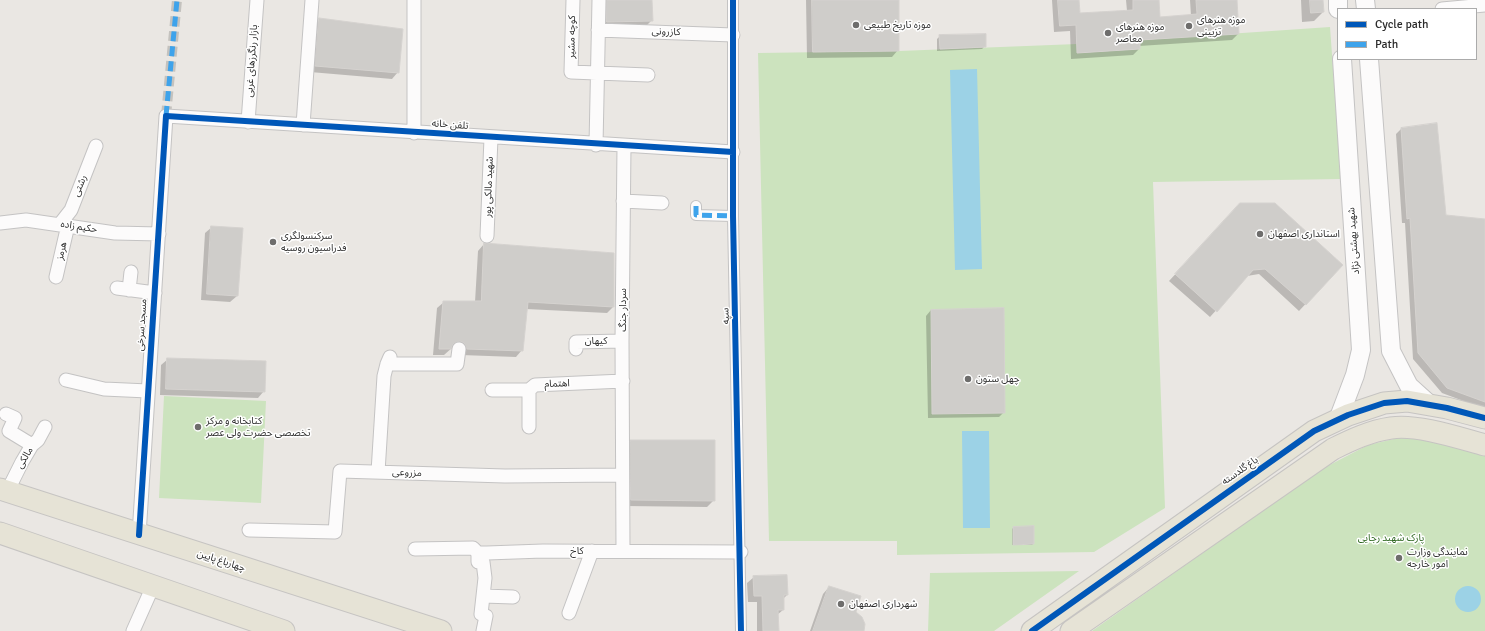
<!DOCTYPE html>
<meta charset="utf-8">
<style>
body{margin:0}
#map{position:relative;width:1485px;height:631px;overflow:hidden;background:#eae7e3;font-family:Signika,sans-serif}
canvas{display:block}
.legend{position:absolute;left:1337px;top:8px;width:140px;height:52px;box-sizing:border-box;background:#fff;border:1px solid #ababab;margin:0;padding:5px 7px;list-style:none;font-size:12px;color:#2c2c2c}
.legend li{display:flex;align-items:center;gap:8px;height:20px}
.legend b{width:20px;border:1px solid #ababab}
</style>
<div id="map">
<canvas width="1485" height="631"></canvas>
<ul class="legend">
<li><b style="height:5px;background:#0057b8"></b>Cycle path</li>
<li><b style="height:5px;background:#3ea3eb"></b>Path</li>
</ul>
</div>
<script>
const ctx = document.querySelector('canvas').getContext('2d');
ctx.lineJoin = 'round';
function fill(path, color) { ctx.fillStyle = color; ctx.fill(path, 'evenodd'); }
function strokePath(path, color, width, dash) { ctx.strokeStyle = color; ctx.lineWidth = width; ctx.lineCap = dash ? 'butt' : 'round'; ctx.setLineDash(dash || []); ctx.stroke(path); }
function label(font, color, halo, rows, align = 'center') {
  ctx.font = font + ' Signika,"Noto Sans Arabic",sans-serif'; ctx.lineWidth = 3; ctx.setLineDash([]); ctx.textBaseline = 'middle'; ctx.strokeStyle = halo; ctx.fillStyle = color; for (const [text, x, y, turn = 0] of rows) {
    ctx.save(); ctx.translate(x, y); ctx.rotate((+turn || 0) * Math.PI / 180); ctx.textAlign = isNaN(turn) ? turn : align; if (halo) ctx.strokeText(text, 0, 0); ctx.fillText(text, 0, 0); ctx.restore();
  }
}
const green = new Path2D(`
 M1330,27L1341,179L1153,182L1165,508L1094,552L897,555V541H769L758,53L899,51L1077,44L1078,53L1140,49V40Z
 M164,396L266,401L261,503L159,498Z
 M1411,435L1485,455V631H1092L1320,470L1368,445Z
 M1079,571L994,631H928L930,573Z`);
const water = new Path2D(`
 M977,69L982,269L955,270L950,70Z
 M962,431H989L990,528H963Z
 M1455 599a13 13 0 1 1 26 0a13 13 0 1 1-26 0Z`);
const shadow = new Path2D(`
 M601,0H651L652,20L645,27L601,28Z
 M806,0H898V50L892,57L807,58Z
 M1052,0H1078L1079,14L1127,11L1126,0H1158L1160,18L1191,16L1190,0H1236L1238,34L1232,40L1139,46V49L1133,55L1071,59L1070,31L1054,32Z
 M1301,0H1322L1323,12L1314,21L1302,22Z
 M320,19L398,72L392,79L310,72L313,25Z
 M940,36L985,46L982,49L937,51V39Z
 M1401,129L1445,216L1485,220V409L1442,393L1413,359L1405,223H1402L1396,134Z
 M1234,211L1342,265L1299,311L1259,274L1247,276L1210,317L1169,281Z
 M212,227L237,296L230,302L201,300L205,233Z
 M484,244L613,254V307L607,313L526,309L522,350L516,357L461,355L458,349L453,347L444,355H433L437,308L444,302H475L478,251Z
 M931,310L1004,412L999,417L928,418L926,316Z
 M168,359L264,391L258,398L160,395L161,365Z
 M631,441L714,500L707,507L625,506L624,447Z
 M1033,527V544L1032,545H1012V529L1013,528Z
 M754,577L787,595L783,599V610L777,615L778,631H757V602H748L747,583Z
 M829,587L854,612L863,631H810L823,594Z`);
const building = new Path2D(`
 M607,0H652L653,21L607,22Z
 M812,0H899V51L813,52Z
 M1058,0H1079L1080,13L1133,10V0H1159L1160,17L1197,14L1196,0H1237L1239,34L1140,40V49L1077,53L1076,25L1060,26Z
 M1310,0H1323L1324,12L1311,13Z
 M319,18L403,29L399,73L315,66Z
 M986,34V47L940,49L939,35Z
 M1437,123L1446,215L1485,219V402L1447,388L1418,353L1410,218L1407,219L1401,128Z
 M1240,203H1275L1343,265L1306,305L1265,269L1253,270L1217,312L1175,274Z
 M211,226L243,228L238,296L207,294Z
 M484,243L614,253V307L528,302L523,351L467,349L464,343L460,341L453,344L451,349H439L443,301H481Z
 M1004,308L1005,413L932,414L931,310Z
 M167,358L266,361L265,392L166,389Z
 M630,440H715V501L631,500Z
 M1034,526V544L1013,545V527Z
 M787,575L788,595H784V610H778L779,631H763L762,596H754L753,576Z
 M829,586L861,596L856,612L862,617L865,624L864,631H813Z`);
const pedestrianTunnel = new Path2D(`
 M166,116L177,0`);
const pedestrian = new Path2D(`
 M733,0V216L741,631
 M696,206V215L733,216`);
const minor = new Path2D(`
 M573,0L571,72L648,75
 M1442,9L1485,5
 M598,30L733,35
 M248,122L257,0
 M303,125L312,0
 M414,133V0
 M596,145L599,0
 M623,201L662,203
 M0,223L26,220L115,233L159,234
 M60,224L71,210L96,146
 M487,236L491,138
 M56,277L68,225
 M117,288L155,293
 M129,290L131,272
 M576,349V342L622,341
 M387,364H457L459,349
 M66,380L104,389L148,391
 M492,390H529L535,385L623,381
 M6,414L15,418L9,431L32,445
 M529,427V390
 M378,472L384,376L387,364L390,357
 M7,492L22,462L32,445L38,440L45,427
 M249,530L335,532L340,471L505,476L622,475
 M139,535L166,116L733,152
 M415,549L473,548L478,553H487L543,551L741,552
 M623,551L622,341L624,146
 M478,553V562H483L485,578L481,614L486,616L483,631
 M483,596L513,597
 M569,613L592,551
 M133,631L153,586`);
const secondary = new Path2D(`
 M1338,0V9
 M1365,0L1366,9
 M1369,59L1391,351L1409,386L1430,405
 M1338,420L1355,375L1361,350L1342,59`);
const primary = new Path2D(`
 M0,489L441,631
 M0,533L284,631
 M1032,631L1314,431L1348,415L1384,403L1407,401L1447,408L1485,418
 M1071,631L1333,449C1351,440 1370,431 1391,428C1418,424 1459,438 1485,445`);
const quiet = new Path2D(`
 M166,116L177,0
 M696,206V215L733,216`);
const cycleway = new Path2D(`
 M733,0V216L741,631
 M139,535L166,116L733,152
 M1032,631L1314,431L1348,415L1384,403L1407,401L1447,408L1485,418`);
const markers = [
 [856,25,4,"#6e6d6c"],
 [1189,26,4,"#6e6d6c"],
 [1108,33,4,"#6e6d6c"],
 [1260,234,4,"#6e6d6c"],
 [273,242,4,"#6e6d6c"],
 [968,379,4,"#6e6d6c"],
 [198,427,4,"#6e6d6c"],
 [1399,558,4,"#6e6d6c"],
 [841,604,4,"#6e6d6c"]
];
const poiNames = [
 ["موزه هنرهای",1197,20],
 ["تزیینی",1197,32],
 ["موزه تاریخ طبیعی",864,25],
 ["موزه هنرهای",1116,27],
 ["معاصر",1116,39],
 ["استانداری اصفهان",1268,234],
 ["سرکنسولگری",281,236],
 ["فدراسیون روسیه",281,248],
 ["چهل ستون",976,379],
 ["کتابخانه و مرکز",206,421],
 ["تخصصی حضرت ولی عصر",206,433],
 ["نمایندگی وزارت",1407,552],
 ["امور خارجه",1407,564],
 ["شهرداری اصفهان",849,604]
];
const streetNames = [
 ["کازرونی",666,32,2],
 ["كوچه مشير",572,37,-89],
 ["بازار رنگرزهای غربی",252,61,-86],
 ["تلفن خانه",450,125,4],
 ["رشتی",80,186,-68],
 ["شهید مالکی پور",489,187,-88],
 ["حکیم زاده",79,227,9],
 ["شهید بهشتی نژاد",1354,241,-94],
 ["هرمز",62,251,-77],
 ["سردار جنگ",623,310,-90],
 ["سپه",726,316,-91],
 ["مسجد سرخی",142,325,-86],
 ["کیهان",596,341],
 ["اهتمام",557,384,-2],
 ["مالکی",25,458,-59],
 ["باغ گلدسته",1240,471,-35],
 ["مزروعی",407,473,2],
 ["کاخ",577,551],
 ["چهارباغ پایین",221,561,18]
];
const parkNames = [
 ["پارک شهید رجایی",1391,538]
];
fill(green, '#cce3be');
fill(water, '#9cd2e6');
fill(shadow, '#0003');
fill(building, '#cfcdca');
strokePath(building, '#d5d2cf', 1);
strokePath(pedestrianTunnel, '#c4c2be', 10, [10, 5]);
strokePath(pedestrian, '#c4c3c3', 12);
strokePath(minor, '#c4c3c3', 15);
strokePath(secondary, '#c4c3c3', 20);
strokePath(primary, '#c6c4c2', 23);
strokePath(pedestrian, '#fcfbfb', 10);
strokePath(minor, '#fcfbfb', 13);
strokePath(secondary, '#fcfbfb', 18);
strokePath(primary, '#e6e3d6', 21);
strokePath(quiet, '#3ea3eb', 5, [10, 5]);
strokePath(cycleway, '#0057b8', 6);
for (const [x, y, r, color] of markers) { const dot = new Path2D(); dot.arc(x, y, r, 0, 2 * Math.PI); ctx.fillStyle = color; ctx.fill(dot); strokePath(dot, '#fff', 1.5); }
label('10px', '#2c2c2c', '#fff', poiNames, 'left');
label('10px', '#2c2c2c', '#fff', streetNames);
label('10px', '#2d661f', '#fff', parkNames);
</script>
